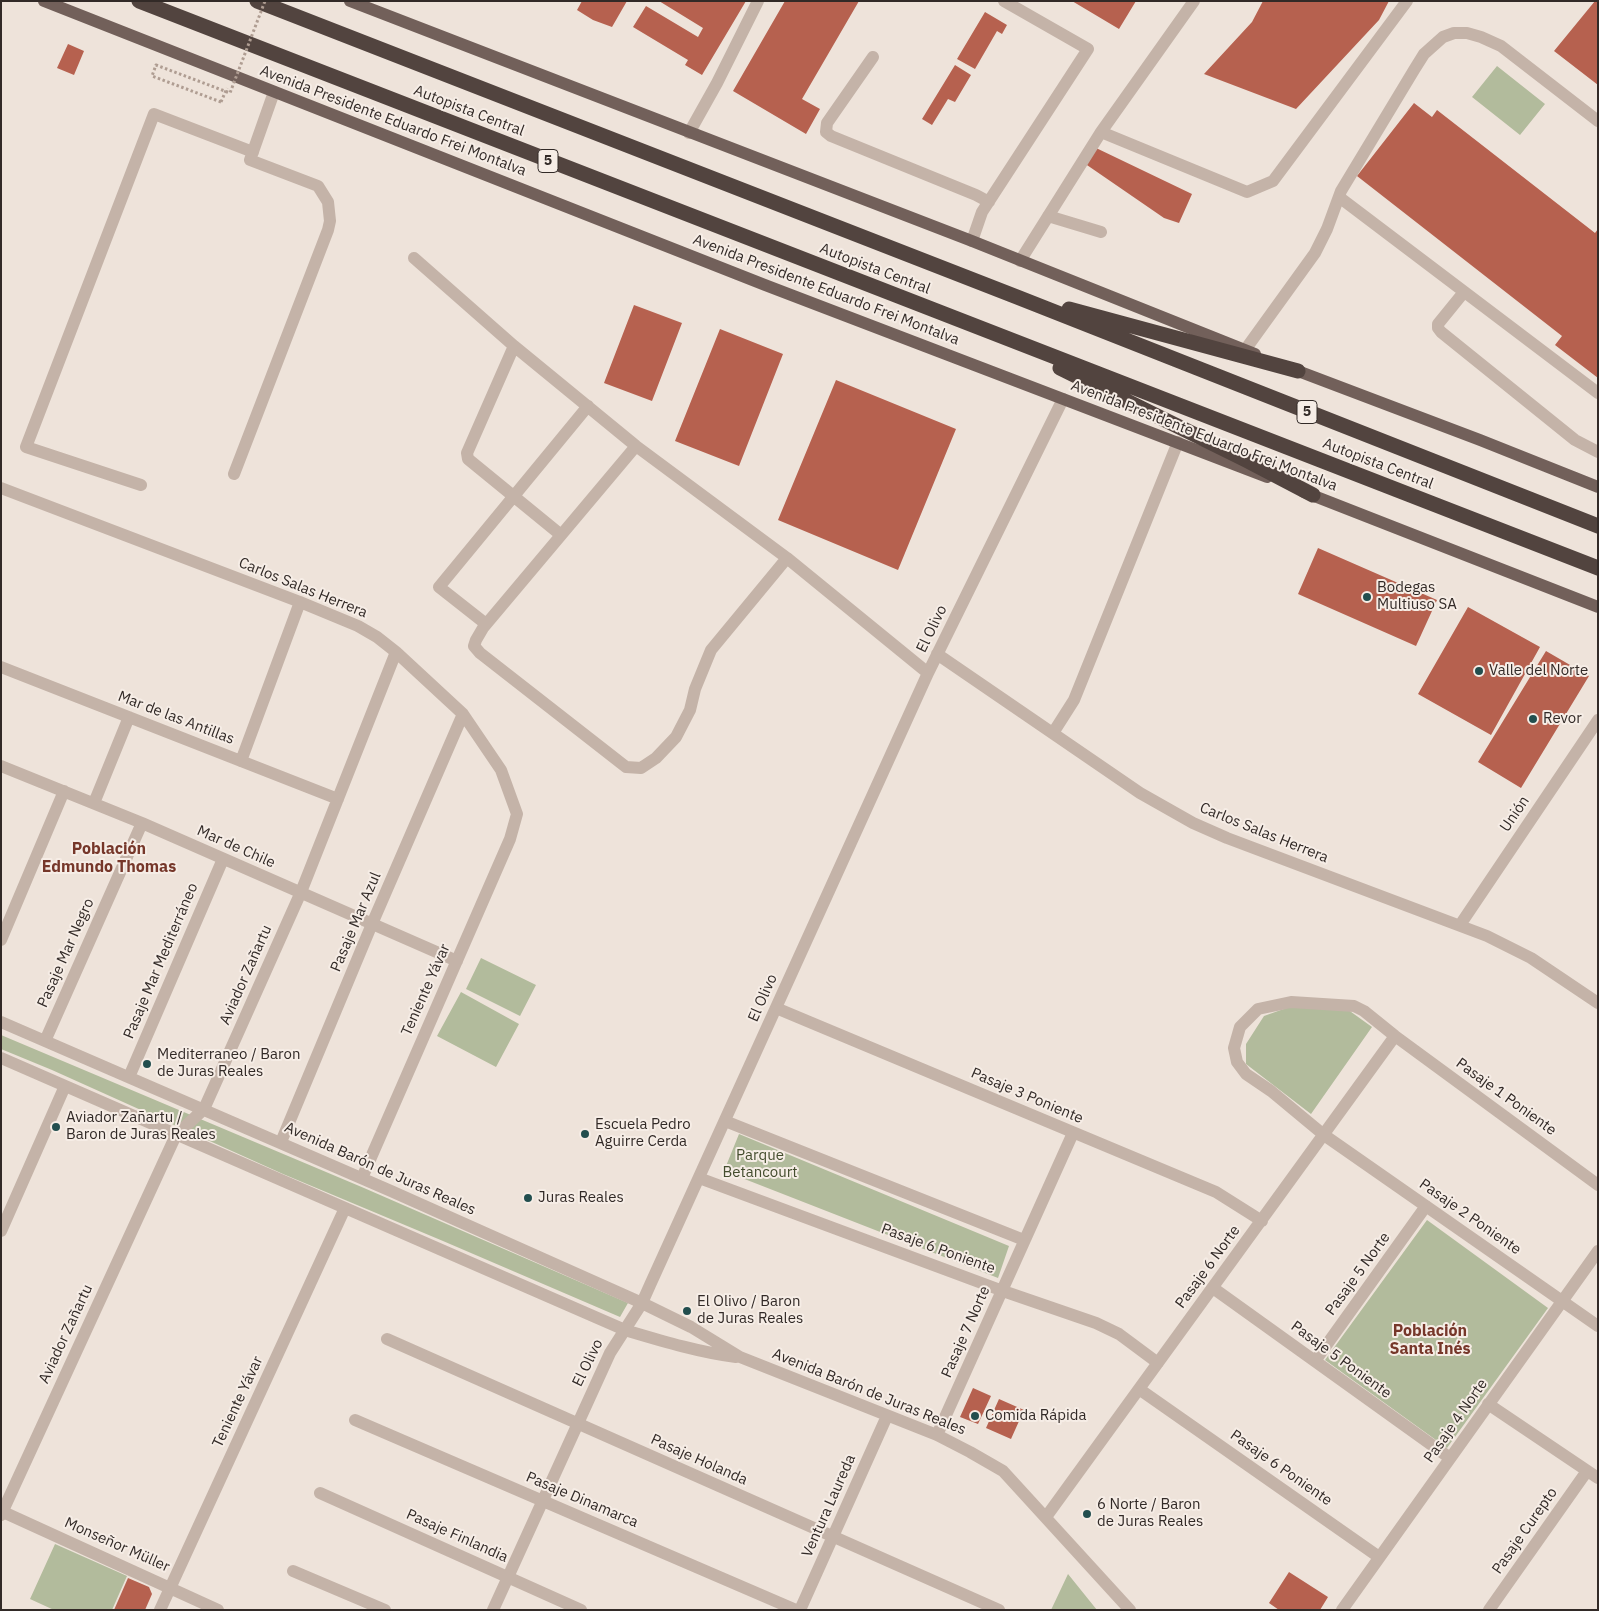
<!DOCTYPE html>
<meta charset="utf-8">
<style>
body{margin:0}
#map{position:relative;width:1599px;height:1611px;overflow:hidden;background:#eee3da;font-family:"IBM Plex Sans",sans-serif}
canvas{display:block}
.frame{position:absolute;inset:0;border:2px solid #322a27;pointer-events:none}
</style>
<div id="map">
<canvas width="1599" height="1611"></canvas>
<div class="frame"></div>
</div>
<script>
const ctx = document.querySelector('canvas').getContext('2d');
ctx.lineJoin = 'round';
function fill(path, color) { ctx.fillStyle = color; ctx.fill(path, 'evenodd'); }
function strokePath(path, color, width, dash) { ctx.strokeStyle = color; ctx.lineWidth = width; ctx.lineCap = dash ? 'butt' : 'round'; ctx.setLineDash(dash || []); ctx.stroke(path); }
function label(font, color, halo, rows, align = 'center') {
  ctx.font = font + ' "IBM Plex Sans",sans-serif'; ctx.lineWidth = 4; ctx.setLineDash([]); ctx.textBaseline = 'middle'; ctx.strokeStyle = halo; ctx.fillStyle = color; for (const [text, x, y, turn = 0] of rows) {
    ctx.save(); ctx.translate(x, y); ctx.rotate((+turn || 0) * Math.PI / 180); ctx.textAlign = isNaN(turn) ? turn : align; if (halo) ctx.strokeText(text, 0, 0); ctx.fillText(text, 0, 0); ctx.restore();
  }
}
const green = new Path2D(`
 M1497,66L1545,104L1520,135L1472,97Z
 M481,958L536,985L520,1016L466,989Z
 M461,992L519,1024L496,1067L437,1036Z
 M1292,1006L1347,1009L1372,1027L1311,1114L1246,1064V1044L1264,1016Z
 M1,1035L364,1188L628,1303L620,1317L443,1241L283,1174L52,1070L1,1049Z
 M739,1134L1009,1246L998,1278L724,1171Z
 M1427,1220L1548,1308L1447,1448L1325,1360Z
 M55,1544L127,1576L112,1610H54L30,1599Z
 M1068,1574L1097,1610H1051Z`);
const building = new Path2D(`
 M582,1H627L612,27L593,20L577,10Z
 M659,1H746L702,75L685,65L688,60L633,27L646,6L698,37L703,28Z
 M785,1H859L802,99L820,109L806,134L733,91Z
 M1072,1H1136L1119,29Z
 M1263,1H1389L1379,20L1296,109L1204,74L1252,22Z
 M1595,1H1598V85L1554,51Z
 M985,12L1007,25L1002,34L997,31L975,69L957,59Z
 M68,44L84,51L74,75L57,68Z
 M955,65L971,75L955,102L948,99L932,125L922,119Z
 M1414,103L1432,117L1437,110L1595,233L1598,229V378L1555,345L1562,336L1357,176Z
 M1094,147L1192,194L1179,223L1164,218L1084,163Z
 M634,305L682,323L652,401L604,383Z
 M720,329L783,354L739,466L675,441Z
 M836,380L956,429L898,570L778,520Z
 M1318,548L1437,600L1416,646L1298,594Z
 M1468,607L1540,647L1491,735L1418,694Z
 M1546,651L1589,676L1521,788L1478,762Z
 M973,1388L991,1396L978,1424L960,1417Z
 M999,1399L1024,1410L1011,1439L986,1428Z
 M1289,1572L1328,1597L1320,1610H1279L1269,1603Z
 M128,1578L149,1587L152,1594L145,1610H114Z`);
const path = new Path2D(`
 M221,102L227,88`);
const minor = new Path2D(`
 M873,57L827,123L826,132L831,136L976,195L989,202
 M1101,132L1194,1
 M689,133L717,83L758,1
 M1339,197L1598,393
 M1048,216L1101,232
 M972,241L982,212L1088,49L1004,1
 M414,258L514,346L636,446L787,558L928,673
 M1020,261L1101,132L1247,192L1273,181L1407,1
 M1464,292L1438,324V328L1441,332L1575,440L1598,452
 M514,346L467,453L468,459L561,535
 M1245,350L1315,253L1327,229L1341,191L1414,70L1424,54L1443,37L1454,33H1467L1481,37L1501,46L1598,121
 M636,446L483,628L476,640L474,646L480,653L626,767L641,768L656,758L676,737L690,710L695,689L711,650L787,558
 M234,474L328,230L330,221L328,202L318,186L250,160L274,92
 M141,485L26,447L154,114L253,152
 M1,488L300,602L358,626L377,637L396,652L463,714L501,770L517,814L510,839L362,1178
 M486,624L439,587L588,406
 M937,654L1140,793L1193,823L1227,838L1487,936L1531,958L1598,1003
 M1,667L338,799
 M1053,733L1074,700L1178,442
 M241,761L300,602
 M1,766L142,823L457,961
 M94,803L129,717
 M1460,925L1598,720
 M1,940L64,791
 M776,1008L1216,1192L1262,1221
 M1,1022L391,1191L642,1303L691,1327L740,1357L937,1435L970,1452L1003,1471L1130,1610
 M45,1041L142,823
 M1,1058L625,1330C662,1341 698,1352 736,1357
 M129,1077L223,859
 M725,1121L1024,1240
 M281,1142L372,924L463,714
 M699,1178L1003,1291L1096,1323L1119,1334L1158,1363
 M1598,1185L1395,1036L1364,1011L1354,1006L1291,1002L1258,1009L1240,1027L1234,1048L1237,1062L1246,1074L1271,1091L1324,1135L1598,1326
 M1,1231L65,1086
 M1213,1288L1450,1458
 M387,1339L999,1610
 M1315,1361L1426,1206
 M1139,1389L1379,1557
 M1488,1404L1598,1478
 M355,1420L796,1610
 M937,1435L1073,1133
 M320,1493L581,1610
 M1,1511L218,1610
 M1,1515L176,1135L204,1109L301,892L396,652
 M1046,1517L1395,1036
 M293,1571L385,1610
 M160,1610L345,1208
 M493,1610L610,1353L642,1303L650,1285L928,673L1063,399
 M800,1610L887,1416
 M1342,1610L1598,1251
 M1489,1610L1587,1471`);
const major = new Path2D(`
 M44,1L765,285L1267,477
 M350,1L972,241L1255,354
 M1290,368L1480,440L1598,487
 M1304,492L1598,607`);
const highway = new Path2D(`
 M139,1L1598,568
 M257,1L1017,297L1598,526
 M1069,309L1298,371
 M1060,368L1246,460L1313,495`);
const pathBridge = new Path2D(`
 M221,102L152,76L156,65L230,93L265,1`);
const markers = [
 [1367,597,5,"#224e4e"],
 [1479,671,5,"#224e4e"],
 [1533,719,5,"#224e4e"],
 [147,1064,5,"#224e4e"],
 [56,1127,5,"#224e4e"],
 [585,1134,5,"#224e4e"],
 [528,1198,5,"#224e4e"],
 [687,1311,5,"#224e4e"],
 [975,1416,5,"#224e4e"],
 [1087,1514,5,"#224e4e"]
];
const shields = [
 [548,161,20],
 [1307,412,20]
];
const shieldNames = [
 ["5",548,161],
 ["5",1307,412]
];
const streetNames = [
 ["Autopista Central",469,111,21],
 ["Avenida Presidente Eduardo Frei Montalva",393,121,21],
 ["Autopista Central",875,269,21],
 ["Avenida Presidente Eduardo Frei Montalva",826,290,21],
 ["Avenida Presidente Eduardo Frei Montalva",1204,436,21],
 ["Autopista Central",1378,464,21],
 ["Carlos Salas Herrera",303,588,22],
 ["El Olivo",932,629,-64],
 ["Mar de las Antillas",176,718,21],
 ["Unión",1515,814,-56],
 ["Carlos Salas Herrera",1264,833,22],
 ["Mar de Chile",236,847,24],
 ["Pasaje Mar Azul",356,922,-67],
 ["Pasaje Mar Negro",66,953,-66],
 ["Pasaje Mar Mediterráneo",161,961,-67],
 ["Aviador Zañartu",246,975,-66],
 ["Teniente Yávar",426,990,-66],
 ["El Olivo",763,998,-66],
 ["Pasaje 3 Poniente",1027,1096,23],
 ["Pasaje 1 Poniente",1506,1097,36],
 ["Avenida Barón de Juras Reales",380,1169,24],
 ["Pasaje 2 Poniente",1470,1217,35],
 ["Pasaje 6 Poniente",938,1249,20],
 ["Pasaje 6 Norte",1208,1267,-54],
 ["Pasaje 5 Norte",1358,1274,-54],
 ["Pasaje 7 Norte",966,1332,-66],
 ["Aviador Zañartu",66,1334,-65],
 ["Pasaje 5 Poniente",1341,1360,36],
 ["El Olivo",588,1363,-64],
 ["Avenida Barón de Juras Reales",869,1392,22],
 ["Teniente Yávar",238,1402,-65],
 ["Pasaje 4 Norte",1456,1421,-55],
 ["Pasaje Holanda",699,1460,24],
 ["Pasaje 6 Poniente",1281,1468,35],
 ["Pasaje Dinamarca",582,1500,23],
 ["Ventura Laureda",829,1506,-66],
 ["Pasaje Curepto",1525,1531,-55],
 ["Pasaje Finlandia",457,1536,24],
 ["Monseñor Müller",117,1545,24]
];
const poiNames = [
 ["Bodegas",1377,588],
 ["Multiuso SA",1377,605],
 ["Valle del Norte",1489,671],
 ["Revor",1543,719],
 ["Mediterraneo / Baron",157,1055],
 ["de Juras Reales",157,1072],
 ["Aviador Zañartu /",66,1118],
 ["Baron de Juras Reales",66,1135],
 ["Escuela Pedro",595,1125],
 ["Aguirre Cerda",595,1142],
 ["Juras Reales",538,1198],
 ["El Olivo / Baron",697,1302],
 ["de Juras Reales",697,1319],
 ["Comida Rápida",985,1416],
 ["6 Norte / Baron",1097,1505],
 ["de Juras Reales",1097,1522]
];
const parkNames = [
 ["Parque",760,1156],
 ["Betancourt",760,1173]
];
const neighbourhoodNames = [
 ["Población",109,849],
 ["Edmundo Thomas",109,867],
 ["Población",1430,1331],
 ["Santa Inés",1430,1349]
];
fill(green, '#b2bb9c');
fill(building, '#b6614f');
strokePath(path, '#af9d92', 3, [2.5, 2.5]);
strokePath(minor, '#c4b3a8', 12);
strokePath(major, '#72605a', 12);
strokePath(highway, '#52443f', 15);
strokePath(pathBridge, '#af9d92', 3, [2.5, 2.5]);
for (const [x, y, r, color] of markers) { const dot = new Path2D(); dot.arc(x, y, r, 0, 2 * Math.PI); ctx.fillStyle = color; ctx.fill(dot); strokePath(dot, '#f6ede6', 2); }
for (const [x, y, w] of shields) { const box = new Path2D(); box.roundRect(x - w / 2, y - 11.5, w, 23, 4); ctx.fillStyle = '#f6ede6'; ctx.fill(box); strokePath(box, '#322a27', 1); }
label('bold 14px', '#322a27', null, shieldNames);
label('15px', '#322a27', '#f6ede6', streetNames);
label('15px', '#322a27', '#f6ede6', poiNames, 'left');
label('15px', '#444d2e', '#f6ede6', parkNames);
label('bold 16px', '#76372a', '#f6ede6', neighbourhoodNames);
</script>
